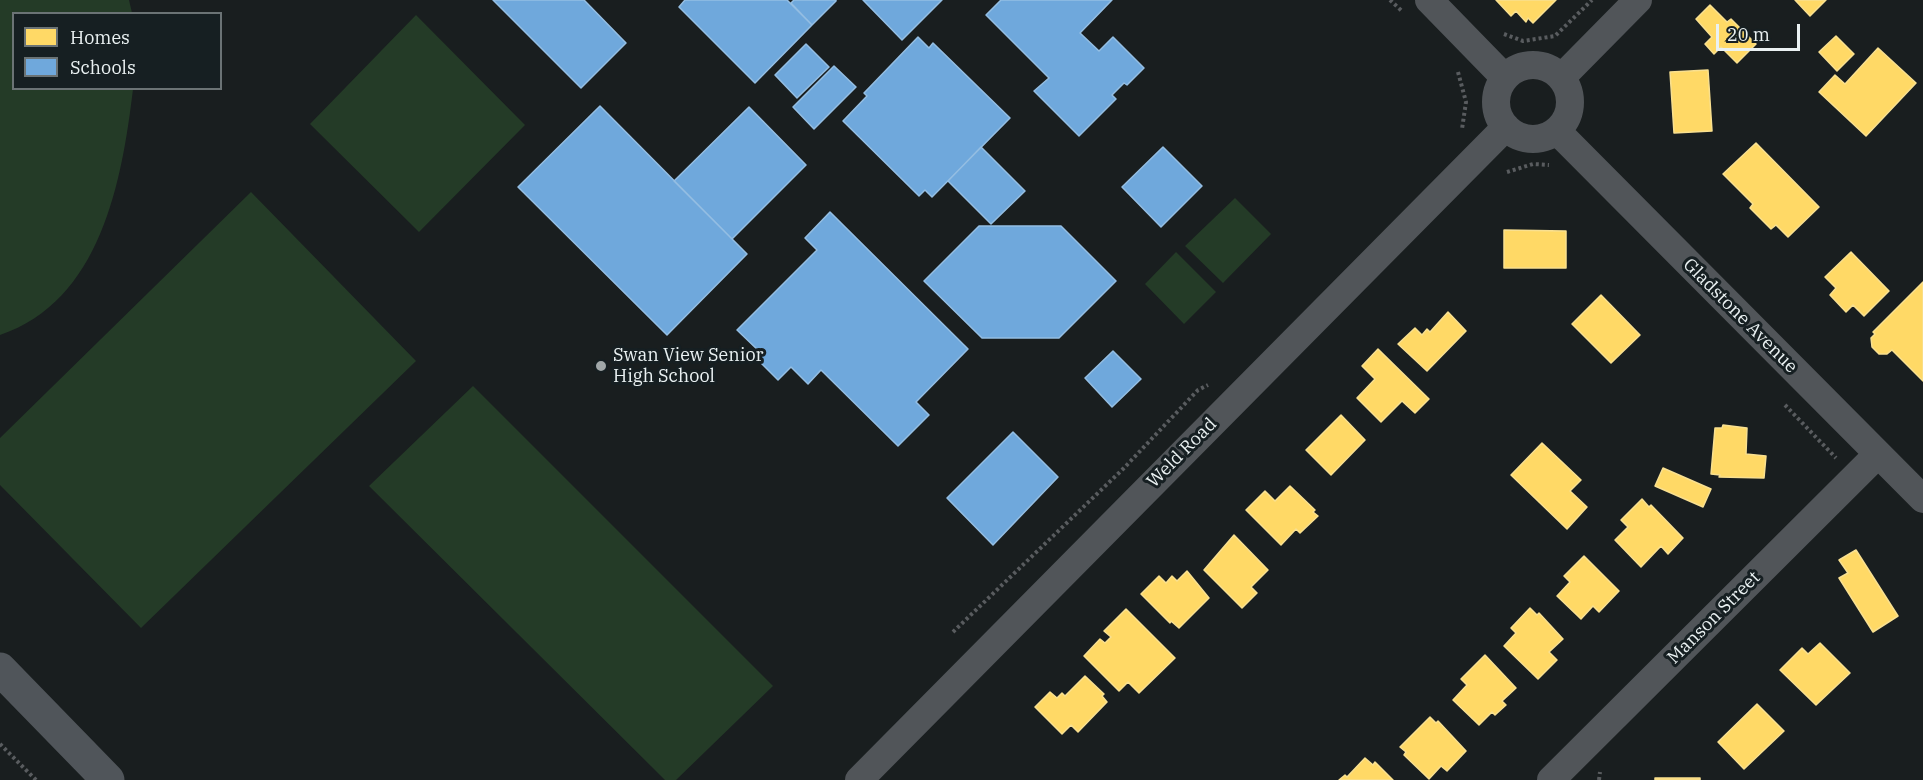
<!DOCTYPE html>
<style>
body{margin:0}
#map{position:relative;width:1923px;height:780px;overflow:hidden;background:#191e1f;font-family:"IBM Plex Serif",serif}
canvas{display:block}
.legend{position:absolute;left:12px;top:12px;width:210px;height:78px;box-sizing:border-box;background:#161f22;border:2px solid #6b7375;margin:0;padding:8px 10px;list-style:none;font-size:18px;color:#eaf1f2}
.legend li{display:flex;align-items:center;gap:12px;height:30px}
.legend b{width:30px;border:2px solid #6b7375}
.scale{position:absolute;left:1716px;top:24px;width:84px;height:27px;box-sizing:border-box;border:3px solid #eaf1f2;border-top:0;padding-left:8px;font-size:18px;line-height:21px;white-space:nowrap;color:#eaf1f2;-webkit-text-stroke:4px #161f22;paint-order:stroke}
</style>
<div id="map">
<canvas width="1923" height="780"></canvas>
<ul class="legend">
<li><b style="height:16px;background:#ffd966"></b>Homes</li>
<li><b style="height:16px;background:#6fa8dc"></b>Schools</li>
</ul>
<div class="scale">20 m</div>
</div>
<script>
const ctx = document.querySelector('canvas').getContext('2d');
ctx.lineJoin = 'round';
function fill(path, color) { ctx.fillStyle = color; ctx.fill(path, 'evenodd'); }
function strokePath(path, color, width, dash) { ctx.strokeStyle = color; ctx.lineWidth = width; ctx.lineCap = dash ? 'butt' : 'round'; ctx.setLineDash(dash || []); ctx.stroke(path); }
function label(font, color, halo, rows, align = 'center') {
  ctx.font = font + ' "IBM Plex Serif",serif'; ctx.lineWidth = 6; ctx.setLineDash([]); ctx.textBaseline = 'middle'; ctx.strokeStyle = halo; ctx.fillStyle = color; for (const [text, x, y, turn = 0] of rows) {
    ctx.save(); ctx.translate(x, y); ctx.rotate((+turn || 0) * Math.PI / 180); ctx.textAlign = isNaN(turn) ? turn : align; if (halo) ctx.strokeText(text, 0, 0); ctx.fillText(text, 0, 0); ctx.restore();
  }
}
const green = new Path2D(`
 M0,0H129L132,13L14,14V88L133,89C122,181 101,301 0,335Z
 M416,15L525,125L419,232L310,124Z
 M251,192L416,361L141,628L0,485V438Z
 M1235,198L1271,234L1223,283L1185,246Z
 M1176,252L1216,292L1184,324L1145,284Z
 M473,386L773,686L676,780H665L369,486Z`);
const homes = new Path2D(`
 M1496,0H1556L1533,23L1528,18L1526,22L1516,11L1511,16Z
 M1795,0H1826L1810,16Z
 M1710,5L1727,22L1731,19L1756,44L1737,63L1721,47L1714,54L1705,44L1712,37L1696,19Z
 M1836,36L1854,54L1837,71L1819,52Z
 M1878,48L1916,83L1866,136L1819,92L1835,75L1845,84Z
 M1708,70L1712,131L1674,133L1670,72Z
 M1756,143L1819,207L1788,237L1776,225L1771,229L1750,208L1753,204L1723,174Z
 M1504,230L1566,231V268H1504Z
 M1851,252L1889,291L1864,316L1853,305L1846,312L1830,295L1836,288L1825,277Z
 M1923,282V381L1892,350L1887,354H1879L1872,347L1871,338L1875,334L1873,332Z
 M1601,295L1640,335L1611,363L1572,324Z
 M1448,312L1466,331L1427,371L1398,344L1415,328L1422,335L1427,329L1430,332Z
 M1378,349L1429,399L1415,413L1402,401L1381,422L1357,398L1375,379L1362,366Z
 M1341,415L1365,440L1331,475L1306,450Z
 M1723,425L1747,428L1746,454L1766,456L1764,478L1719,477L1720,475L1711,474L1715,428H1722Z
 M1542,443L1581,480L1570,491L1587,507L1567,529L1511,475Z
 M1663,468L1711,489L1703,507L1655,486Z
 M1290,486L1315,510L1313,512L1318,516L1300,533L1296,529L1281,545L1246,510L1265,491L1275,501Z
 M1642,499L1649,507L1651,505L1683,538L1668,554L1661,546L1641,567L1615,540L1628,527L1621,520Z
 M1234,535L1268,570L1251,587L1257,593L1242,608L1204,570Z
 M1856,550L1898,616L1873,632L1839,578L1848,573L1839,560Z
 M1584,556L1619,591L1599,612L1593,606L1581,619L1557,596L1570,582L1564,576Z
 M1187,571L1209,598L1179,628L1171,621L1170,623L1141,594L1159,576L1166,583L1172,576L1177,581Z
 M1530,608L1537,615L1539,613L1563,639L1549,652L1557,660L1538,679L1504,646L1516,633L1511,628Z
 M1126,609L1175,658L1139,693L1128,682L1119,691L1084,656L1100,639L1105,643L1111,637L1104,631Z
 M1820,643L1850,673L1816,705L1780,670L1802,648L1808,654Z
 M1485,655L1516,688L1502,701L1506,705L1495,715L1492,712L1479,725L1453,700L1467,685L1461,679Z
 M1085,676L1104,694L1102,696L1107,702L1078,732L1071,725L1062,734L1035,707L1050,692L1057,698L1062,693L1065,696Z
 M1757,704L1784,731L1744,769L1718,742Z
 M1430,717L1436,723L1438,721L1466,751L1447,771L1441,766L1429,779L1404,755L1406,752L1400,747Z
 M1365,758L1373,765L1375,762L1393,780H1339L1345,775L1347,777Z
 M1655,778H1700V780H1655Z`);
const schools = new Path2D(`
 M493,0H584L626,43L581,88Z
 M685,0H787L812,25L755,83L679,7Z
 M794,0H836V1L812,25L791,3Z
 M863,0H942L902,40Z
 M1001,0H1112L1080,33L1099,51L1113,37L1144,68L1127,85L1124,83L1112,95L1116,99L1079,136L1034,91L1049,78L986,15Z
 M918,37L929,48L933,43L1010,118L932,197L925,190L919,196L843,121L867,96L864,93Z
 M806,44L829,67L797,98L775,75Z
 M834,66L856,87L814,129L793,107Z
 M600,106L747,254L667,335L518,187Z
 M749,107L806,165L732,239L674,181Z
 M981,147L1025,191L991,224L948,181Z
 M1163,147L1202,186L1161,227L1122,187Z
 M830,212L968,349L916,402L929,415L898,446L821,370L808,384L791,367L778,380L756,358L761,353L737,330L817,250L805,238Z
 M979,226H1061L1116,281L1059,338H982L924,281Z
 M1113,351L1141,379L1112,407L1085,378Z
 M1013,432L1058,477L993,545L947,498Z`);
const path = new Path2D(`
 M1390,0L1403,12
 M1504,34L1523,41L1555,36L1592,0
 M1458,72L1466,102L1462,129
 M1507,172L1533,164L1549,165
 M1785,405L1836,458
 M953,632L1124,468L1198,390L1208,385
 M0,744L36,780
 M1599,780L1600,772`);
const minor = new Path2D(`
 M1429,0L1505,78
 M1496 102a37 37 0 1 1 74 0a37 37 0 1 1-74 0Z
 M1561,78L1638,0
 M1557,131L1923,499
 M859,780L1506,127
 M1551,780L1877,455`);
const primary = new Path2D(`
 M0,669L108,780`);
const markers = [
 [601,366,6,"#a1a7a8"]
];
const streetNames = [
 ["Gladstone Avenue",1740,316,45],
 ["Weld Road",1182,453,-45],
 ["Manson Street",1714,618,-45]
];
const poiNames = [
 ["Swan View Senior",613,356],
 ["High School",613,377]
];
fill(green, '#243b27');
fill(homes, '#ffd966');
strokePath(homes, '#f9e090', 1.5);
fill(schools, '#6fa8dc');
strokePath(schools, '#94bee3', 1.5);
strokePath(path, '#595c5f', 4, [3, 3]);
strokePath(minor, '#515559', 28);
strokePath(primary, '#50555a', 33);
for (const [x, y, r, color] of markers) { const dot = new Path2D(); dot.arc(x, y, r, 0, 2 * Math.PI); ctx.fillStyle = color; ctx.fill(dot); strokePath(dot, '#161f22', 2); }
label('18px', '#eaf1f2', '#161f22', streetNames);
label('18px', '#eaf1f2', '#161f22', poiNames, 'left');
</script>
